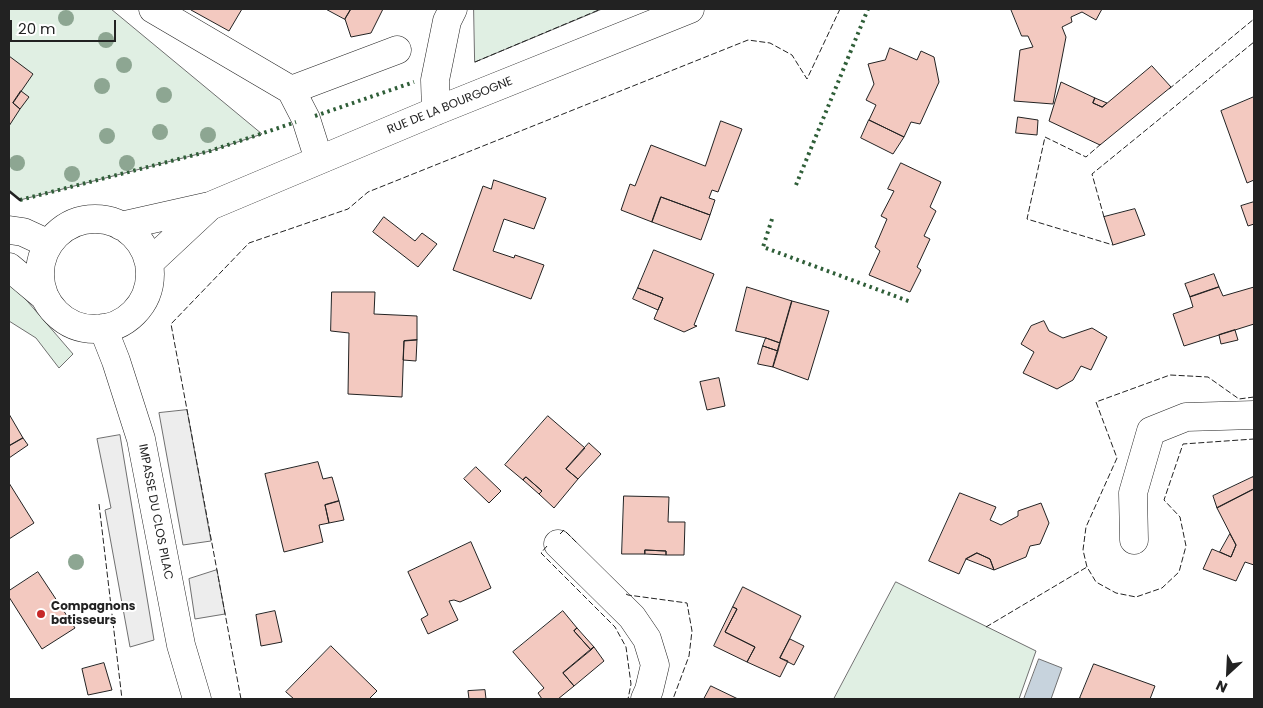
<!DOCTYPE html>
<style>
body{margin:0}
#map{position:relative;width:1263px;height:708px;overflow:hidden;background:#fff;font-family:Poppins,sans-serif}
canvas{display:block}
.frame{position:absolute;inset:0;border:10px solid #222;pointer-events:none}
.north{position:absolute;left:1203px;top:648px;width:50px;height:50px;-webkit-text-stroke:4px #fff;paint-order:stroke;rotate:205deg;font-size:14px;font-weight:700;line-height:20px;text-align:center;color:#222}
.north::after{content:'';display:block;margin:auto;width:18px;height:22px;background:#222;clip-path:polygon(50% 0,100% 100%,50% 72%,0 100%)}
.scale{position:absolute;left:10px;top:20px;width:106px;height:22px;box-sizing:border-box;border:2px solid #222;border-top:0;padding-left:6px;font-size:15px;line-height:18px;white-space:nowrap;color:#222;-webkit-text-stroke:4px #fff;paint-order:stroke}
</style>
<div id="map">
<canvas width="1263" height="708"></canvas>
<div class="frame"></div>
<div class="north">N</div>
<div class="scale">20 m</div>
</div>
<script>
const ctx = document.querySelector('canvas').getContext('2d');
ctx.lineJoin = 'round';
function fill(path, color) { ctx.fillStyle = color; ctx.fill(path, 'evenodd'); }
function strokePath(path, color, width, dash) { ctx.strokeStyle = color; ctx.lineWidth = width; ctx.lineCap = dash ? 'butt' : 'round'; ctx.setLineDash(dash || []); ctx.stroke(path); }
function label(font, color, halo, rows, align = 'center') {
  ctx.font = font + ' Poppins,sans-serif'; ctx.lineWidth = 4; ctx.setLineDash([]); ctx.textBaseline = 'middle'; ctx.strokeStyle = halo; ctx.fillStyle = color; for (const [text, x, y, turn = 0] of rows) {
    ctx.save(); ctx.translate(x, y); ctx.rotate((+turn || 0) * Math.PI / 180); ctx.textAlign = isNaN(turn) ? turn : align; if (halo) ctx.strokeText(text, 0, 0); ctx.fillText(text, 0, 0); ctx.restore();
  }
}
const green = new Path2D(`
 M9,9H111L262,134L210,151L20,200L9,191Z
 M474,9H602L475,62Z
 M9,280L73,354L59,368L36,338L9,321Z
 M896,582L1036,651L1019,699H834Z`);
const parking = new Path2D(`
 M187,410L211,541L183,545L159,413Z
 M120,435L154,640L130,647L105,510L111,508L97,439Z
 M217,570L225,614L195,619L189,579Z`);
const water = new Path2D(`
 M1039,659L1062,668L1051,699H1024Z`);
const building = new Path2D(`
 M191,9H242L229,31L191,10Z
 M326,9H351L345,19Z
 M351,9H383L371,33L351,37L345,19Z
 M1011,9H1102L1096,20L1082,12L1071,17L1072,22L1062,27L1066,37L1053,104L1014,101L1020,50L1033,47L1028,36H1022Z
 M890,48L917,60L921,51L934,57L939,82L920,124L911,122L904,137L869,120L876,105L866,100L874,84L868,64L885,60Z
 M9,56L33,74L13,103L20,109L9,126Z
 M1152,66L1171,87L1100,145L1049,121L1061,82L1095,98L1093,103L1102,107Z
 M21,91L29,97L20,109L13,103Z
 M1254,97V180L1247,183L1221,111Z
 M1095,98L1107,103L1102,107L1093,103Z
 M1018,117L1038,120L1037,135L1016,133Z
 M869,120L904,137L893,154L861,138Z
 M721,121L742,129L718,192L712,190L709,198L715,200L710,215L661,197L652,222L621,210L630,184L635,186L651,145L705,166Z
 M901,163L941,182L930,207L936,211L924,236L930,239L917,267L921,270L910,292L869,275L880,251L875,247L887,219L881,216L894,191L888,189Z
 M494,180L546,198L534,229L504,219L493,251L514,258L515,255L544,265L531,299L453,270L483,186L491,189Z
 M661,197L710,215L701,240L652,222Z
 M1254,202V224L1248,226L1241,206Z
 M1135,209L1145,235L1113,245L1104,217Z
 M384,217L415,241L422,233L437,244L418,267L373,232Z
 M654,250L714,274L694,325L697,326L684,332L654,319L663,298L638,288Z
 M1214,274L1219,287L1190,297L1185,284Z
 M747,287L792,301L780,343L766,338L736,331Z
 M1219,287L1223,296L1254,287V324L1184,346L1173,314L1193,307L1190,297Z
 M638,288L663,298L658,310L633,299Z
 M332,292H375L374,314L417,316V340L404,341L402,397L348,394L349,333L331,331Z
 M792,301L829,311L808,380L773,367Z
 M1044,321L1049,331L1063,338L1092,328L1107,337L1091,370L1081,366L1073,380L1057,389L1023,373L1034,352L1021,344L1031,326Z
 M1235,330L1238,340L1221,344L1219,335Z
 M766,338L780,343L778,351L763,346Z
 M417,340L416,361L403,360L404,341Z
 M763,346L778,351L773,367L758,364Z
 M719,378L725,406L707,410L700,382Z
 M9,414L23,438L9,446Z
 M548,416L585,448L566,469L578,479L554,508L539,494L542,491L526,477L523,480L505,465Z
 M23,438L28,445L9,458V446Z
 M589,443L601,454L578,479L566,469Z
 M318,462L323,479L332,477L339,501L325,505L329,523L319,525L323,542L284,552L265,474Z
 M476,467L501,491L489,503L464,479Z
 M526,477L542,491L539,494L523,480Z
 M1253,477L1254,480V489L1217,508L1213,496Z
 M9,483L34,523L9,539Z
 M1254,489V565L1245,562L1236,581L1203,569L1212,549L1231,557L1236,545L1217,508Z
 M960,493L996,507L990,520L1001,525L1018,516V511L1041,503L1049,523L1040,544L1030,546L1026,557L994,570L990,559L977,553L966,559L959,574L929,561Z
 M624,496L669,497L668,522H685L684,555H666V551L645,550V554H622Z
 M339,501L344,520L329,523L325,505Z
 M1230,534L1236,545L1231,557L1220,552Z
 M471,542L491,588L460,602L454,600L449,601L458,620L428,634L421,619L428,615L408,572Z
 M645,550L666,551V555L645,554Z
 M977,553L990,559L994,570L966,559Z
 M38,572L75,628L42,649L9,597V591Z
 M743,587L801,616L780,658L788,661L780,677L747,662L755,647L725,632L737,609L733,607Z
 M733,607L737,609L725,632L755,647L747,662L714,646Z
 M275,611L282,642L261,646L256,615Z
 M563,611L577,628L574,631L591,650L563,673L574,686L558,699H542L538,693L544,688L513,652Z
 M577,628L594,647L591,650L574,631Z
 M790,639L804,646L794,665L780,658Z
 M331,646L377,691L369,699H294L286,692Z
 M594,647L604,661L574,686L563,673Z
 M104,663L112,690L88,695L82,669Z
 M1094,664L1155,686L1150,699H1083L1080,698Z
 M711,686L738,699H704Z
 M485,690L486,699H469L468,691Z`);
const minor = new Path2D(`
 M153,9L291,90L306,119L319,160
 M291,90L397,50
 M436,111L435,80L447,21L453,9
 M40 274a55 55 0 1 1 110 0a55 55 0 1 1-110 0Z
 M121,226L210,206L436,111L690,9
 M9,230L23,232L49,244
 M149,263L210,206
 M9,267L45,297
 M103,328L116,361L141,439L181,645L197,699
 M1134,540L1133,493L1151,431L1186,417L1254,415
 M558,544L632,617L647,639L655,665L649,690L645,699`);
const hedge = new Path2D(`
 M315,116L414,82
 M796,185L868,9
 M20,200L210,151L296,122
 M772,219L763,247L911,302`);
const fence = new Path2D(`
 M475,62L601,9
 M1169,89L1254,19
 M1101,144L1086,157L1045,137L1027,219L1113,245
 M1104,217L1092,174L1254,42
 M1254,397L1239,399L1208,377L1170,375L1096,402L1117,458L1086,527L1083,550L1087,567L1096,582L1116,593L1136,597L1162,588L1179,572L1186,546L1180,517L1164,500L1183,444L1254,439
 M99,504L122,699
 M560,534L564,530L577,543
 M547,546L541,553L615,627L626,647L631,684L628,699
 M626,594L628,595L687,603L692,631L689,656L673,699
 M986,627L1087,567
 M241,699L171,324L249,243L348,209L368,192L748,40L770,43L792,55L807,79L840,9`);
const wall = new Path2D(`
 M9,191L20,200`);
const trees = [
 [66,18],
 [106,40],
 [124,65],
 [102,86],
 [164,95],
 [160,132],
 [208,135],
 [107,136],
 [17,163],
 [127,163],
 [72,174],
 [76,562]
];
const markers = [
 [41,614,5,"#c62828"]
];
const streetNames = [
 ["RUE DE LA BOURGOGNE",450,106,-22],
 ["IMPASSE DU CLOS PILAC",155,512,79]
];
const poiNames = [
 ["Compagnons",51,607],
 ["batisseurs",51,621]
];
fill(green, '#e0efe3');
strokePath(green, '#6f6f6f', 1);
fill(parking, '#ededed');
strokePath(parking, '#6f6f6f', 1);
fill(water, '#c7d3dd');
strokePath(water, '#6f6f6f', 1);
fill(building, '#f3c9c0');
strokePath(building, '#222', 1);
strokePath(minor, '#222', 29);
strokePath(minor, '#fff', 28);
strokePath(hedge, '#2f5e38', 4, [2.5, 4]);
strokePath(fence, '#222', 1, [6, 2.5]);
strokePath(wall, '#222', 2.5);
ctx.fillStyle = '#8da692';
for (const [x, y] of trees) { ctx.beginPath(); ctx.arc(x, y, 8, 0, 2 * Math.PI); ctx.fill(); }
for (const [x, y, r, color] of markers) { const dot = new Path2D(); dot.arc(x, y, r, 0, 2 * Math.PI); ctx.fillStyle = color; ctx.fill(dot); strokePath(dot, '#fff', 2); }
label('12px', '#222', '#fff', streetNames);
label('bold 12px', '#222', '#fff', poiNames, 'left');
</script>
